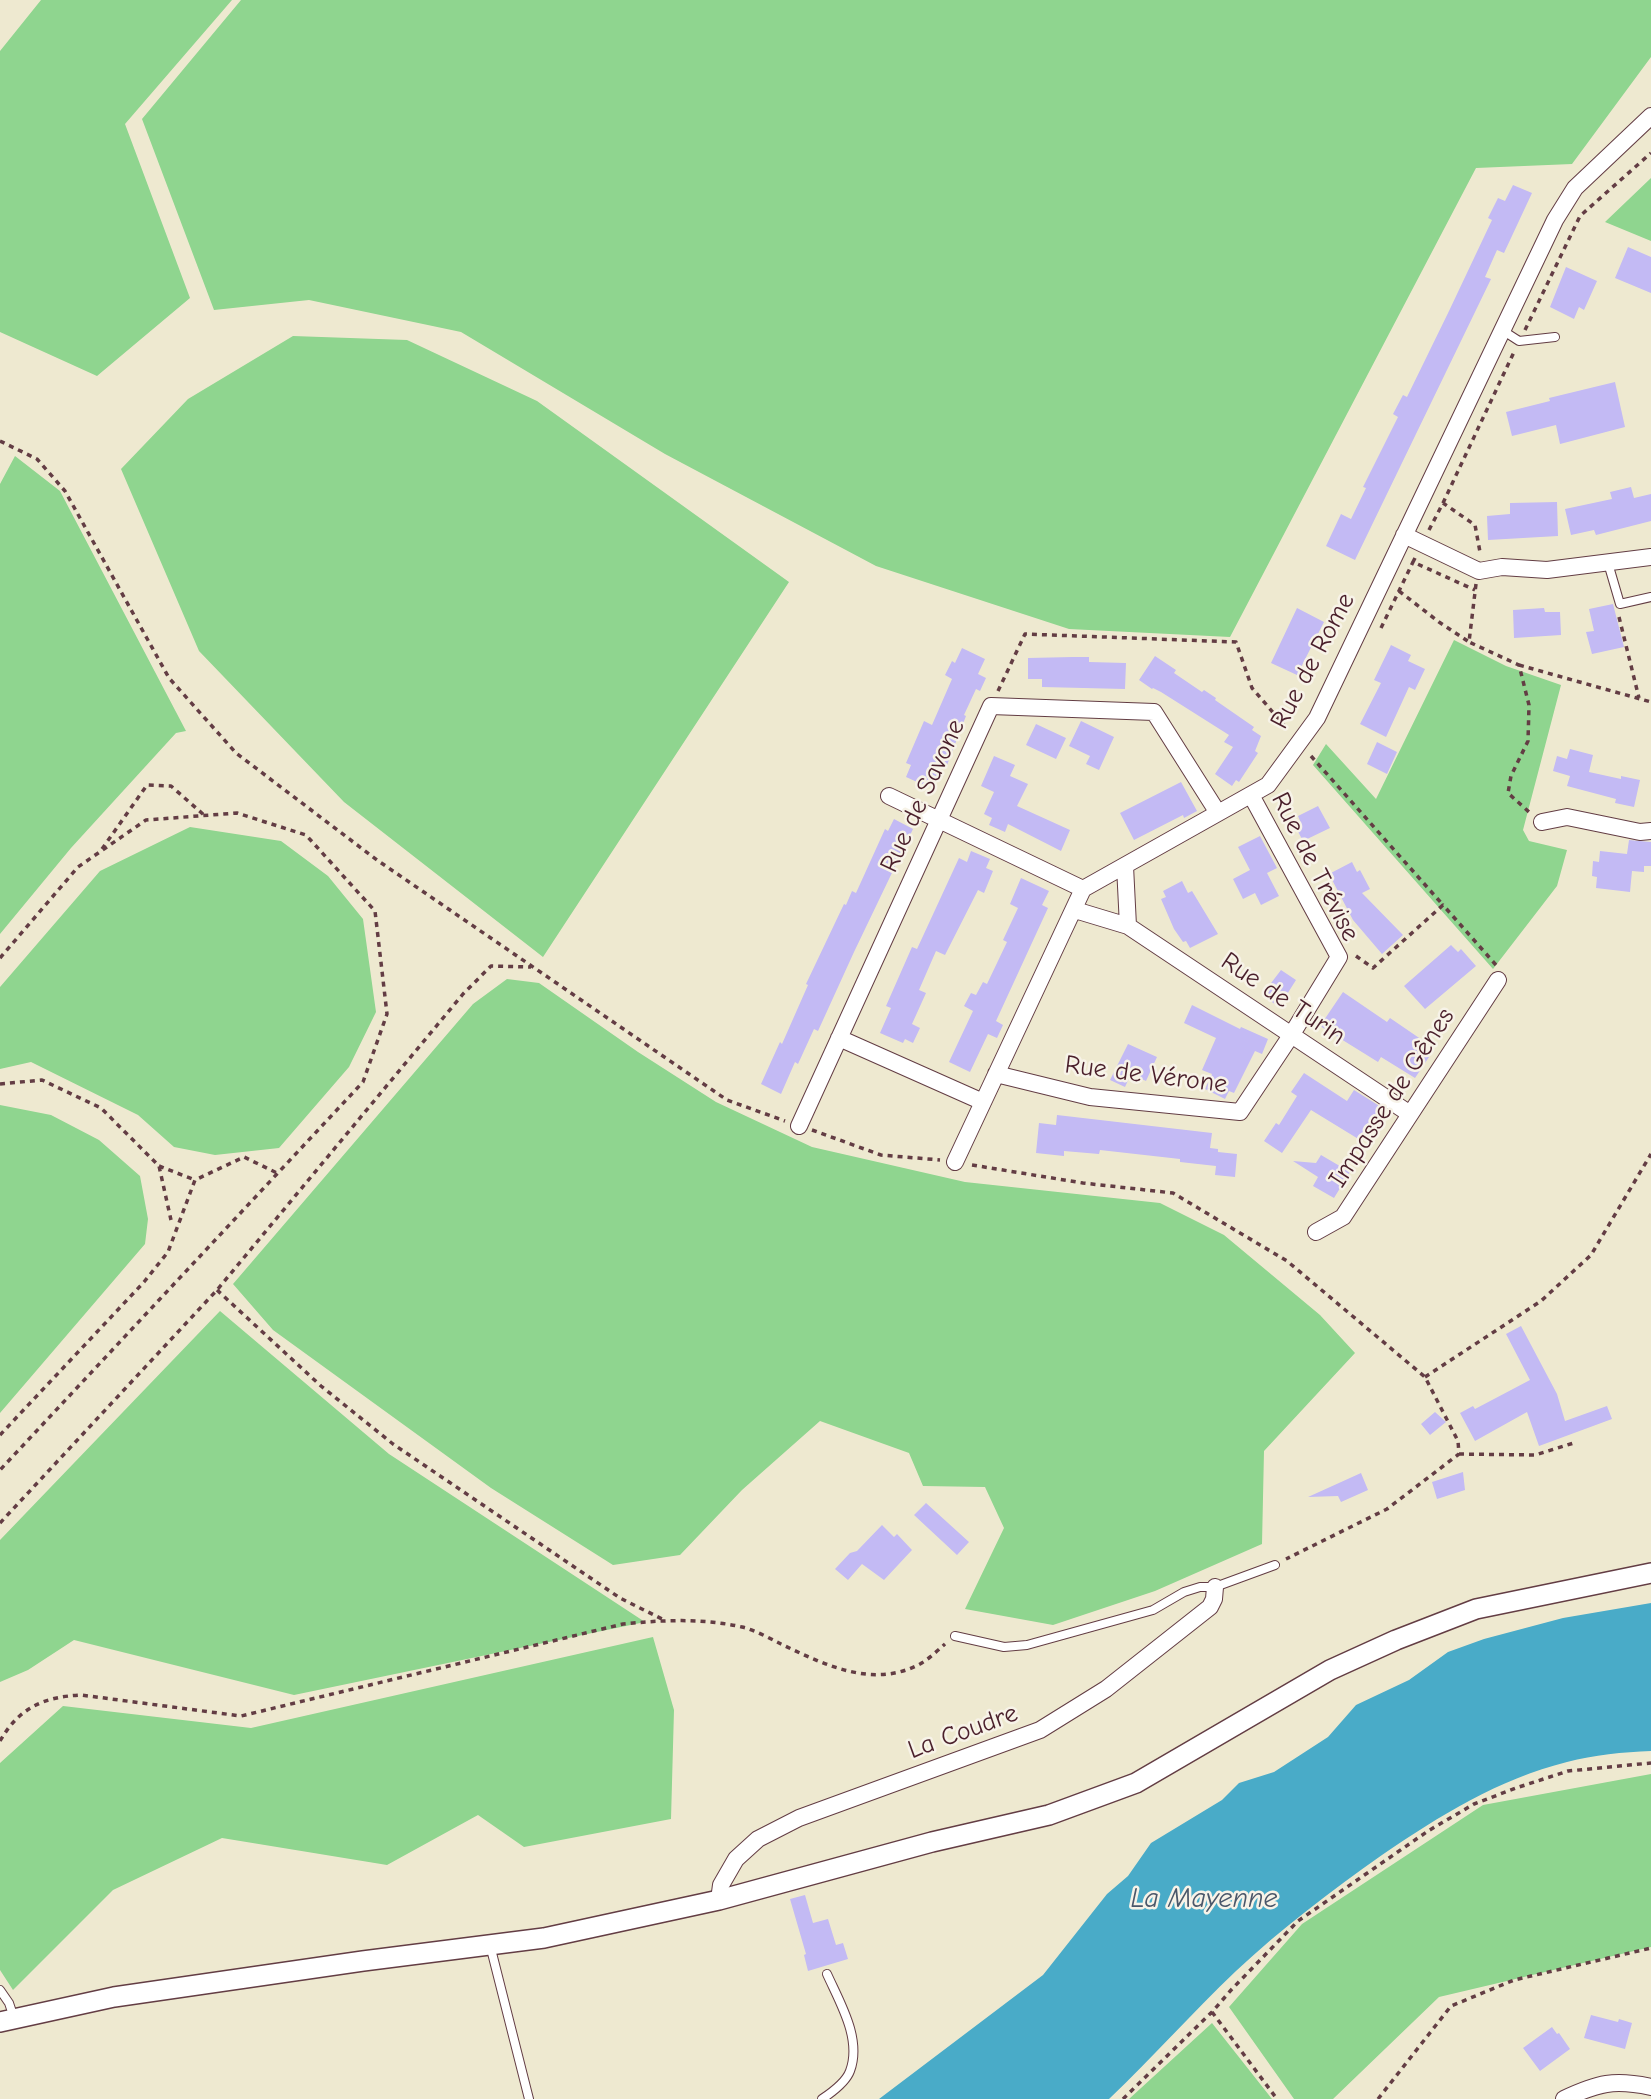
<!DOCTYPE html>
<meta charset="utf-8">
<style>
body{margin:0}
canvas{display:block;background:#eee9d0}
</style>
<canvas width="1651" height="2099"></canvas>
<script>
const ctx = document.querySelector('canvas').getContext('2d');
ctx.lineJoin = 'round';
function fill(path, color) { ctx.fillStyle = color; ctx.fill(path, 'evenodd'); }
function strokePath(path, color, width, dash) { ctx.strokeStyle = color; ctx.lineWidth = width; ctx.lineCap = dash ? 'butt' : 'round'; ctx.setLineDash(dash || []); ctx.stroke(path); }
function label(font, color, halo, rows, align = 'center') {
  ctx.font = font + ' "Comic Neue",sans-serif'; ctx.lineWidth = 5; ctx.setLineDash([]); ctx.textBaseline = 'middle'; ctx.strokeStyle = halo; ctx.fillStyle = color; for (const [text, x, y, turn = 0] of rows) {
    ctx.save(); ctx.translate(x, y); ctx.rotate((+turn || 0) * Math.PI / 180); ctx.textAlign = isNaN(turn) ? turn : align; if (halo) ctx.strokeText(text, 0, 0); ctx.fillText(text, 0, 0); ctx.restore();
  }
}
const green = new Path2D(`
 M41,0H232L125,124L190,298L97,376L0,332V51Z
 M241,0H1651V57L1572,164L1476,168L1230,637L1069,629L876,566L665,454L461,332L309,300L214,310L142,119Z
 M1651,178V241L1605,222Z
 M293,336L407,340L537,401L789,582L543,957L344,802L199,651L121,469L188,399Z
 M15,456L60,491L186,731L176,733L71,848L0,934V484Z
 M1454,640L1506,666L1561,685L1523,830L1529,841L1567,850L1557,886L1493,969L1313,765L1326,744L1376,799Z
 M190,827L281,841L328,876L363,919L376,1012L349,1067L279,1148L215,1155L174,1147L138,1115L31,1062L0,1069V987L100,871Z
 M507,979L539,983L638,1052L716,1102L812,1147L965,1182L1160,1203L1224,1235L1320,1315L1355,1353L1264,1451L1262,1544L1155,1591L1053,1625L965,1609L1004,1528L985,1487L923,1486L909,1453L820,1421L742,1490L680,1555L613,1565L491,1488L273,1330L233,1284L473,1004Z
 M0,1105L51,1115L99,1140L140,1176L148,1219L145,1244L0,1413Z
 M220,1311L389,1454L645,1622L294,1695L74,1640L28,1670L0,1682V1540Z
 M653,1637L674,1710L671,1819L524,1847L478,1815L387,1865L222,1838L113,1890L13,1990L0,1970V1763L63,1706L251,1728Z
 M1651,1774V1947L1439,1997L1333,2099H1294L1229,2007L1302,1924L1483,1805Z
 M1212,2023L1272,2099H1129Z`);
const water = new Path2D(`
 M1651,1603V1751C1623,1752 1594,1755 1567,1762C1499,1779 1439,1816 1382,1855C1331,1891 1282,1928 1236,1971C1193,2012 1152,2058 1109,2099H879L1043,1975L1107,1894L1128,1876L1151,1843L1222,1800L1239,1783L1274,1772L1328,1737L1356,1705L1409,1680L1448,1652L1484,1639L1563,1618Z`);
const building = new Path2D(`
 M1513,185L1532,193L1504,253L1497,250L1485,277L1491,279L1355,560L1326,546L1341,514L1351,519L1366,488L1363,487L1398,417L1393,414L1403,395L1407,397L1449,311L1492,220L1488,218L1498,198L1505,201Z
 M1628,247L1651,257V293L1615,278Z
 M1566,267L1597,281L1584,310L1579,307L1574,319L1550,307Z
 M1615,382L1625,427L1560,444L1556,425L1512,436L1506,412L1550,401L1549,398Z
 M1631,487L1634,498L1651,494V521L1596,535L1594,530L1571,535L1565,509L1612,499L1610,492Z
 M1557,502L1558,536L1488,540L1487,516L1510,514V503Z
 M1613,604L1624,647L1592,654L1586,632L1594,631L1589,609Z
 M1297,608L1324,622L1297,675L1271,663Z
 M1544,608L1545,612H1560L1561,635L1514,638L1513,610Z
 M1391,645L1411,655L1408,661L1425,669L1415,690L1409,687L1386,737L1360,724L1381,683L1374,680Z
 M962,648L985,659L978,674L986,678L980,691L976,689L964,715L966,716L947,765L943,763L937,777L931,774L926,786L906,777L911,765L906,763L924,721L932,725L952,679L945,675L952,661L955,663Z
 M1155,656L1176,670L1174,673L1202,692L1204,690L1216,698L1215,700L1254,727L1252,730L1261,736L1255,751L1258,753L1239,782L1236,780L1232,786L1215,774L1233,747L1224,742L1229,735L1161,692L1153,688L1152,689L1139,680Z
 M1073,657H1089V662L1126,663L1125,689L1042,687V679H1028V658Z
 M1081,721L1114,737L1099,770L1086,764L1090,756L1069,746Z
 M1036,724L1066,738L1056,759L1026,745Z
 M1377,742L1397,752L1387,774L1367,764Z
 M1570,749L1593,755L1589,772L1621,779V776L1640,780L1634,807L1615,803L1616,799L1567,786L1570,776L1553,771L1557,756L1567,759Z
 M994,756L1015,765L1010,776L1028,784L1017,806L1070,830L1061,851L1008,824L1005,832L989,825L992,818L984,814L994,792L981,786Z
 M1181,782L1197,811L1184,818L1183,815L1134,840L1120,813Z
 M1318,806L1330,828L1303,841L1295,826L1301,823L1298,816Z
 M894,819L913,829L854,952L818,1031L814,1029L798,1064L795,1062L781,1094L761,1084L780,1042L782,1044L808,985L806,984L844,904L846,905L852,891L856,893L885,829L888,831Z
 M1260,836L1277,868L1267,873L1279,896L1261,905L1255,893L1243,899L1233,879L1250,870L1238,847Z
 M1629,840L1651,842V866H1644V872L1632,871L1630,892L1596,888L1597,877L1592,876L1593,861L1599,862L1600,851L1627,854Z
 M971,851L990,859L986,868L993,871L984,893L978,890L945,955L936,951L919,990L926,993L912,1024L920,1028L913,1043L905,1039L903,1043L880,1033L891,1008L886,1006L912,947L917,949L959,858L967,862Z
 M1352,862L1357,872L1360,870L1370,889L1362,893L1403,935L1382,954L1353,920L1329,874Z
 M1021,878L1049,891L1042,905L1048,908L996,1021L1003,1025L997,1038L988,1034L970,1072L949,1062L973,1011L964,1006L971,993L976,995L983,982L987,984L1007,942L1003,940L1018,908L1010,904Z
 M1182,881L1188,893L1192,891L1218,934L1190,948L1186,941L1183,942L1174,929L1161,899L1166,897L1163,891Z
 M1451,945L1458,952L1461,949L1476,966L1425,1009L1404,986Z
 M1281,970L1296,980L1279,1007L1262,995Z
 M1343,992L1387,1022L1390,1018L1428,1044L1424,1054L1429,1057L1415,1078L1381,1057L1378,1062L1320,1026Z
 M1192,1005L1240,1029L1241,1027L1268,1039L1262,1054L1255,1051L1234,1093L1229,1091L1225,1099L1205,1089L1212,1074L1202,1070L1216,1038L1184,1023Z
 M1128,1044L1157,1057L1146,1081L1131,1074L1125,1087L1110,1080Z
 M1304,1073L1347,1101L1354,1090L1381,1107L1360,1140L1311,1110L1282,1153L1264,1141L1276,1123L1279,1125L1297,1096L1291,1092Z
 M1057,1115L1212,1133L1210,1148L1218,1149V1152L1237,1154L1235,1177L1215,1175L1216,1166L1180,1162V1159L1100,1150L1099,1154L1064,1151V1156L1036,1153L1039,1123L1056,1125Z
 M1321,1155L1350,1172L1334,1198L1313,1186L1318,1177L1293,1161L1316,1163Z
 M1521,1326L1557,1394L1565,1421L1607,1406L1612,1419L1539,1446L1527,1412L1475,1441L1460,1413L1473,1406L1475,1409L1530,1380L1506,1334Z
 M1435,1412L1446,1422L1430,1435L1421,1424Z
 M1463,1472L1465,1490L1437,1499L1432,1482Z
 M1361,1473L1368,1490L1341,1502L1338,1496L1308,1497Z
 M926,1503L969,1542L957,1555L914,1515Z
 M882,1525L894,1537L897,1534L912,1550L884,1580L862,1564L848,1580L835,1569L850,1553L857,1551Z
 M805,1895L813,1923L828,1919L836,1945L843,1943L848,1959L808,1971L804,1955L806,1954L790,1899Z
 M1591,2015L1618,2022L1619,2019L1632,2023L1625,2049L1584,2038Z
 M1552,2027L1557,2034L1559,2033L1570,2049L1540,2071L1523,2048Z`);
const path = new Path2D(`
 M1525,330L1580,216L1651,153
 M0,441L37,459L65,491L169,678L236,753L377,860L727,1100L785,1121
 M1443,503L1514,352
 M1429,530L1443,503L1475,525L1480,552
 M1415,558L1413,562L1475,590
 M1476,584L1469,642L1519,665L1529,705L1528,741L1511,776L1508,793L1529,812
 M1399,591L1439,622L1469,642
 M1619,617L1639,698
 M1381,628L1413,562
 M1519,665L1651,702
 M998,691L1025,634L1236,642L1252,688L1289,731
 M1311,756L1443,905
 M102,849L147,785L171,786L204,815
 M1356,956L1373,968L1443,905L1496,965
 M0,958L78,867L146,820L237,813L306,835L375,911L387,1014L363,1082L0,1470
 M0,1084L42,1080L101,1108L159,1166L171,1220
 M812,1130L881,1155L940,1160
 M972,1165L1083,1183L1173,1193L1287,1261L1425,1377L1458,1441L1459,1454L1387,1509L1286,1559
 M159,1166L195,1180
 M217,1290L321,1386L393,1444L620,1598L662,1619
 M1425,1377L1541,1301L1591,1255L1651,1154
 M0,1435L144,1282L168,1252L195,1180L244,1157L277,1173
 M1459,1454L1535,1455L1577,1442
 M0,1523L217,1290L463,994L491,966L531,967
 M0,1741C19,1708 43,1697 81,1695L241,1716L623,1624C663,1620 702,1618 742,1627C755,1630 769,1638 781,1644C825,1665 873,1689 920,1664C929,1659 937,1651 945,1644
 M1212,2012L1277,2099
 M1123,2099L1212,2012L1232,1989L1298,1921L1428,1831L1474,1804L1516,1788L1568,1771L1651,1763
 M1378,2099L1451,2006L1514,1980L1651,1948`);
const service = new Path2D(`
 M1502,330L1519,341L1555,337
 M1608,563L1620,604L1651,597
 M955,1636L1004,1647L1027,1645L1153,1610L1184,1592L1200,1587H1215L1275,1565
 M490,1945L529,2099
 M0,1990L9,2003L14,2018
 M822,2099C831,2093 846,2082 850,2071C862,2039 840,2003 827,1974`);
const minor = new Path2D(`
 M1404,535L1479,571L1502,567L1547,570L1651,557
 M889,796L1083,889
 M1542,822L1567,817L1640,832L1651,831
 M1125,866L1128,926
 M1075,910L1128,926L1410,1114
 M839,1038L983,1102
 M996,1074L1090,1097L1240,1112L1292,1034L1339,957L1251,795
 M799,1126L991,706L1154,712L1218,813
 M955,1162L1083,889L1268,785L1317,718L1555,220L1575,188L1651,116
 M1316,1232L1343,1217L1498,980
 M719,1900L721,1885L736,1859L758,1839L799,1818L1040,1730L1106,1689L1210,1607L1214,1599L1215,1587
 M1564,2099C1598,2083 1614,2079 1651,2087`);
const tertiary = new Path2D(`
 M0,2022L114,1997L363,1961L544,1938L719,1900L932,1842L1049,1815L1136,1783L1330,1670L1396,1640L1476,1609L1651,1573`);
const streetNames = [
 ["Rue de Rome",1313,661,-62],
 ["Rue de Savone",923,796,-65],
 ["Rue de Trévise",1315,867,63],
 ["Rue de Turin",1283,999,34],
 ["Rue de Vérone",1146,1075,7],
 ["Impasse de Gênes",1392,1098,-57],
 ["La Coudre",963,1732,-20]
];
const waterNames = [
 ["La Mayenne",1204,1899]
];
fill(green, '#8fd58f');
fill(water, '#49abc8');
fill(building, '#c3baf4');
strokePath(service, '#633d44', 10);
strokePath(minor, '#633d44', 18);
strokePath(tertiary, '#633d44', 22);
strokePath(path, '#633d44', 3.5, [5, 5]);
strokePath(service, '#fff', 8);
strokePath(minor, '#fff', 16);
strokePath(tertiary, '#fff', 19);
label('26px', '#4a1f2b', '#f7f3e8', streetNames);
label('italic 28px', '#4a576a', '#f7f3e8', waterNames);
</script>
